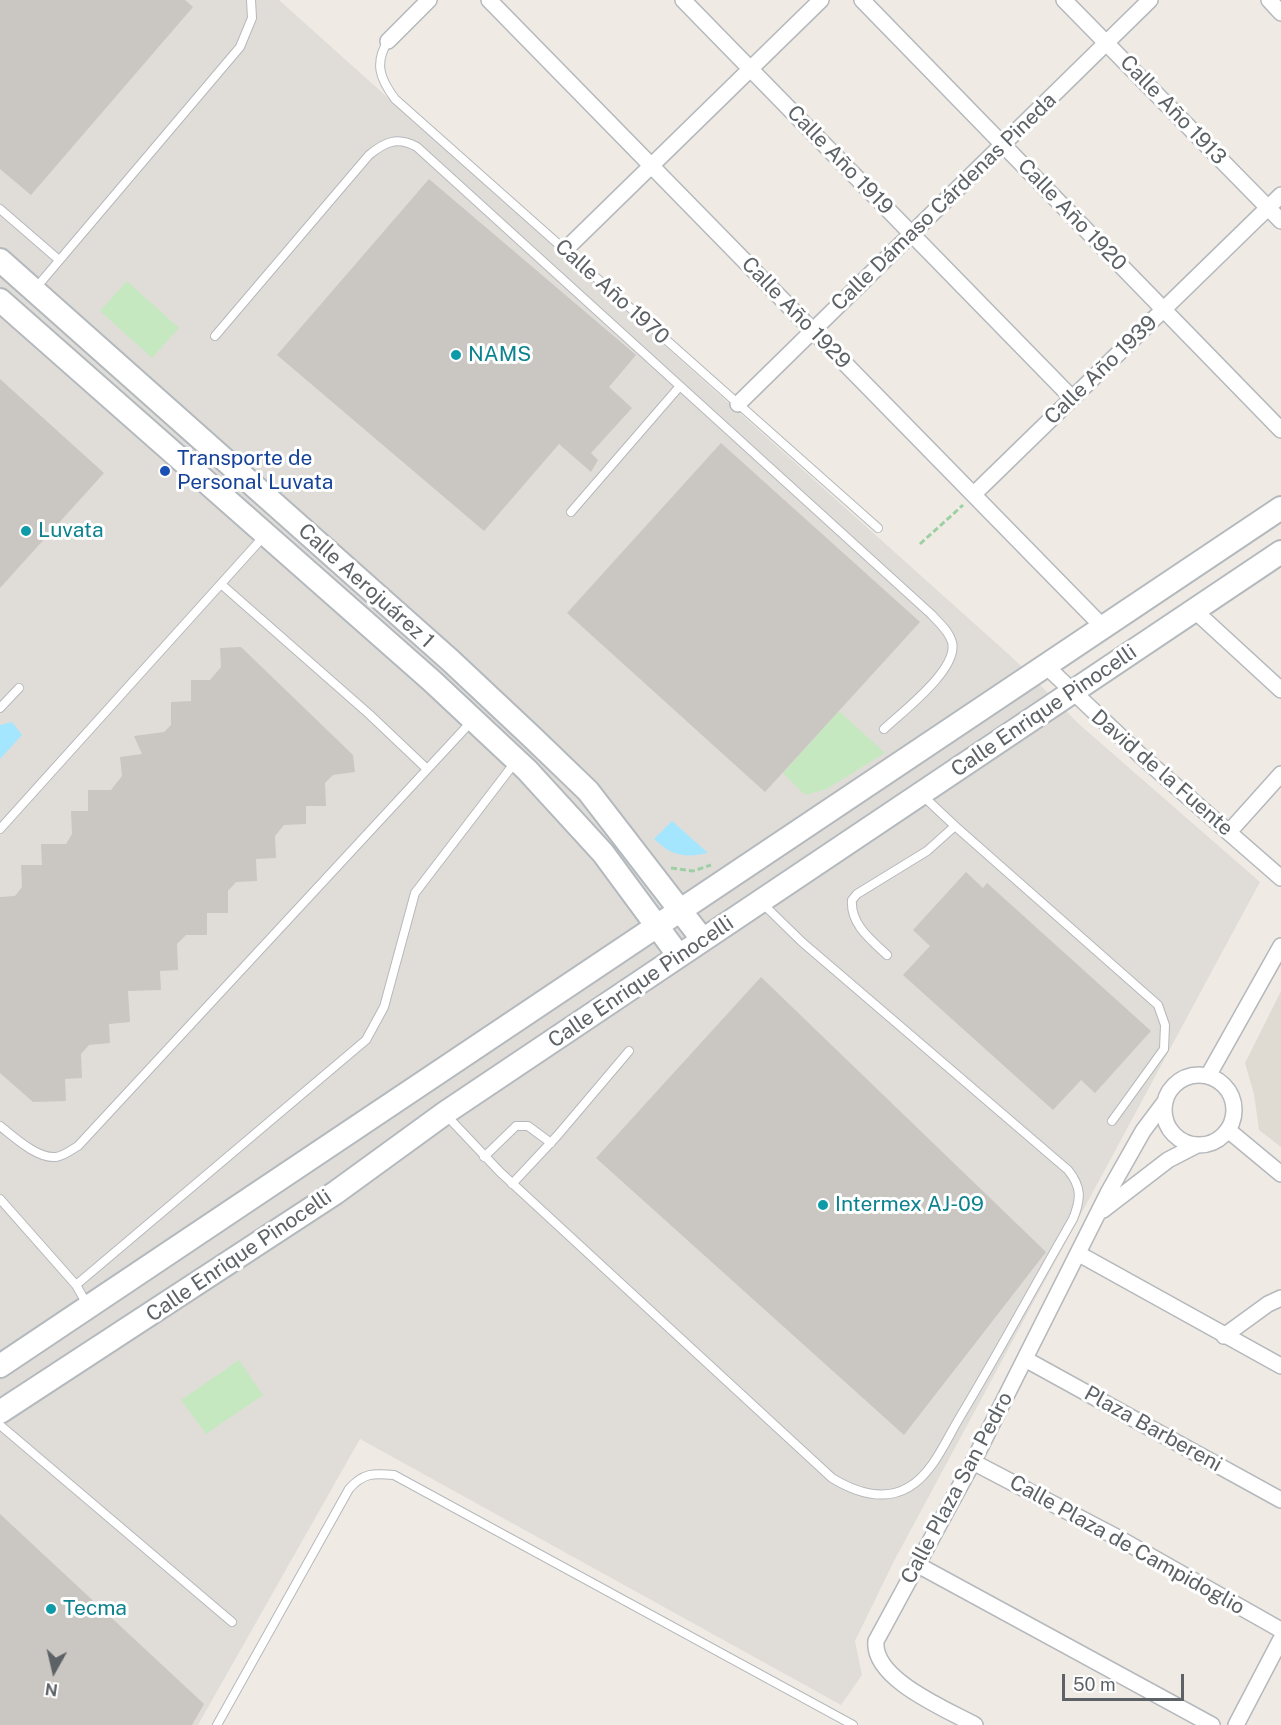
<!DOCTYPE html>
<meta charset="utf-8">
<style>
body{margin:0}
#map{position:relative;width:1281px;height:1725px;overflow:hidden;background:#efebe4;font-family:"Public Sans",sans-serif}
canvas{display:block}
.north{position:absolute;left:24px;top:1641px;width:60px;height:60px;-webkit-text-stroke:4px #fff;paint-order:stroke;rotate:188deg;font-size:16px;font-weight:700;line-height:24px;text-align:center;color:#5c6266}
.north::after{content:'';display:block;margin:auto;width:21px;height:27px;background:#5c6266;clip-path:polygon(50% 0,100% 100%,50% 72%,0 100%)}
.scale{position:absolute;left:1062px;top:1674px;width:122px;height:27px;box-sizing:border-box;border:3px solid #5c6266;border-top:0;padding-left:8px;font-size:18px;line-height:21px;white-space:nowrap;color:#5c6266;-webkit-text-stroke:4px #fff;paint-order:stroke}
</style>
<div id="map">
<canvas width="1281" height="1725"></canvas>
<div class="north">N</div>
<div class="scale">50 m</div>
</div>
<script>
const ctx = document.querySelector('canvas').getContext('2d');
ctx.lineJoin = 'round';
function fill(path, color) { ctx.fillStyle = color; ctx.fill(path, 'evenodd'); }
function strokePath(path, color, width, dash) { ctx.strokeStyle = color; ctx.lineWidth = width; ctx.lineCap = dash ? 'butt' : 'round'; ctx.setLineDash(dash || []); ctx.stroke(path); }
function label(font, color, halo, rows, align = 'center') {
  ctx.font = font + ' "Public Sans",sans-serif'; ctx.lineWidth = 6; ctx.setLineDash([]); ctx.textBaseline = 'middle'; ctx.strokeStyle = halo; ctx.fillStyle = color; for (const [text, x, y, turn = 0] of rows) {
    ctx.save(); ctx.translate(x, y); ctx.rotate((+turn || 0) * Math.PI / 180); ctx.textAlign = isNaN(turn) ? turn : align; if (halo) ctx.strokeText(text, 0, 0); ctx.fillText(text, 0, 0); ctx.restore();
  }
}
const industrial = new Path2D(`
 M0,0H279L1015,660L1080,725L1260,882L894,1561L855,1641L862,1675L841,1705L360,1439L198,1725H0Z`);
const education = new Path2D(`
 M1281,991V1147L1259,1130L1254,1094L1245,1063Z`);
const green = new Path2D(`
 M127,281L179,328L152,358L100,311Z
 M839,711L885,753L827,789L805,795L783,773Z
 M239,1360L263,1395L206,1434L181,1400Z`);
const water = new Path2D(`
 M12,722L22,735L0,759V725Z
 M672,821L708,853C684,858 672,856 654,839Z`);
const building = new Path2D(`
 M0,0H185L193,7L31,195L0,169Z
 M429,179L636,355L609,387L632,408L591,453L598,460L591,472L559,444L484,531L277,355Z
 M0,379L104,473L0,588Z
 M721,443L920,622L765,792L567,613Z
 M241,647L353,755L355,772L333,775L325,783L326,806H306V824L284,825L275,836L276,858L256,859L257,881L236,882L228,891V913H207V935H186L177,944L178,970L160,971L161,990L128,991L130,1022L109,1024L110,1043L89,1045L81,1054L82,1078L65,1079L66,1101L33,1102L0,1073V897L15,896L22,887L21,865H42L41,844H66L72,834L71,811H88V790H111L122,776L120,757L142,754L134,736L164,732L171,725V702L191,701V680H210L221,667L220,648Z
 M966,872L983,888L987,883L1151,1031L1095,1093L1081,1080L1053,1110L903,975L930,946L913,930Z
 M761,977L1046,1252L904,1435L596,1158Z
 M0,1514L204,1704L192,1725H0Z`);
const path = new Path2D(`
 M920,544L963,505
 M671,868L693,871L711,865`);
const lane = new Path2D(`
 M388,41C374,63 380,79 395,99L878,528
 M0,209L59,260
 M35,289L240,47L252,18L251,0
 M215,336L369,155C385,142 397,136 417,147L932,615C939,623 949,631 952,642C959,669 902,712 884,729
 M571,512L680,386
 M221,584L369,714L427,769
 M0,708L19,688
 M955,826L1158,1005L1165,1025L1164,1049L1112,1121
 M0,829L265,535
 M887,955C871,940 850,924 852,900L857,894L927,851L955,826L922,795
 M447,1116L500,1172L832,1478C855,1492 884,1502 909,1487C933,1473 946,1440 960,1417C999,1352 1035,1285 1073,1219C1081,1199 1082,1187 1068,1170L802,942L762,903
 M0,1126C13,1136 37,1159 56,1157C64,1156 71,1150 78,1146L471,722
 M484,1157L516,1126H528L551,1143
 M512,1184L557,1136L629,1051
 M0,1199L76,1285
 M88,1306L76,1285L366,1040L384,1007L415,893L516,761
 M0,1425L232,1622
 M217,1725L349,1489C363,1473 373,1473 394,1475L853,1725`);
const street = new Path2D(`
 M489,0L1103,627
 M683,0L1072,398
 M862,0L1281,430
 M1064,0L1281,221
 M1269,0L1281,13
 M388,41L429,0
 M565,250L821,0
 M738,404L1150,0
 M974,494L1281,195
 M1194,610L1281,690
 M1046,666L1140,755L1281,878
 M1229,832L1281,774
 M1164 1110a35 35 0 1 1 70 0a35 35 0 1 1-70 0Z
 M1208,1076L1281,946
 M1228,1130L1281,1174
 M1103,1210L1168,1160L1197,1145
 M1079,1254L1281,1366
 M1224,1336L1268,1304L1281,1298
 M1025,1359L1281,1500
 M973,1462L1122,1540L1281,1630
 M918,1565L1212,1725
 M975,1725C946,1709 872,1679 876,1641L973,1462L1108,1193L1143,1131L1164,1103
 M1236,1725L1281,1639`);
const secondary = new Path2D(`
 M0,260L451,661L533,738L588,791L703,940
 M0,300L432,681L527,770L603,853L679,956
 M0,1366L1281,508
 M0,1412L335,1193L445,1113L1281,552`);
const markers = [
 [456,355,6,"#0f9aa8"],
 [165,471,6,"#1a4fb4"],
 [26,531,6,"#0f9aa8"],
 [823,1205,6,"#0f9aa8"],
 [51,1609,6,"#0f9aa8"]
];
const streetNames = [
 ["Calle Año 1913",1173,110,46],
 ["Calle Año 1919",840,160,46],
 ["Calle Dámaso Cárdenas Pineda",944,202,-44],
 ["Calle Año 1920",1072,215,46],
 ["Calle Año 1970",612,292,42],
 ["Calle Año 1929",796,313,46],
 ["Calle Año 1939",1101,370,-44],
 ["Calle Aerojuárez 1",366,586,42],
 ["Calle Enrique Pinocelli",1044,711,-34],
 ["David de la Fuente",1162,773,41],
 ["Calle Enrique Pinocelli",641,982,-34],
 ["Calle Enrique Pinocelli",239,1256,-34],
 ["Plaza Barbereni",1153,1429,29],
 ["Calle Plaza San Pedro",957,1488,-62],
 ["Calle Plaza de Campidoglio",1127,1545,29]
];
const cultureNames = [
 ["NAMS",468,355],
 ["Luvata",38,531],
 ["Intermex AJ-09",835,1205],
 ["Tecma",63,1609]
];
const transitNames = [
 ["Transporte de",177,459],
 ["Personal Luvata",177,483]
];
fill(industrial, '#e0ddd9');
fill(education, '#dfdbd3');
fill(green, '#c6e8c0');
fill(water, '#a5e6ff');
fill(building, '#cac6c1');
strokePath(lane, '#b5b8bc', 10);
strokePath(street, '#b5b8bc', 18);
strokePath(secondary, '#b3b9bd', 26);
strokePath(path, '#9dd0a3', 3, [6, 3]);
strokePath(lane, '#fff', 8);
strokePath(street, '#fff', 15);
strokePath(secondary, '#fff', 22);
for (const [x, y, r, color] of markers) { const dot = new Path2D(); dot.arc(x, y, r, 0, 2 * Math.PI); ctx.fillStyle = color; ctx.fill(dot); strokePath(dot, '#fff', 2); }
label('21px', '#5c6266', '#fff', streetNames);
label('21px', '#0d838f', '#fff', cultureNames, 'left');
label('21px', '#164399', '#fff', transitNames, 'left');
</script>
